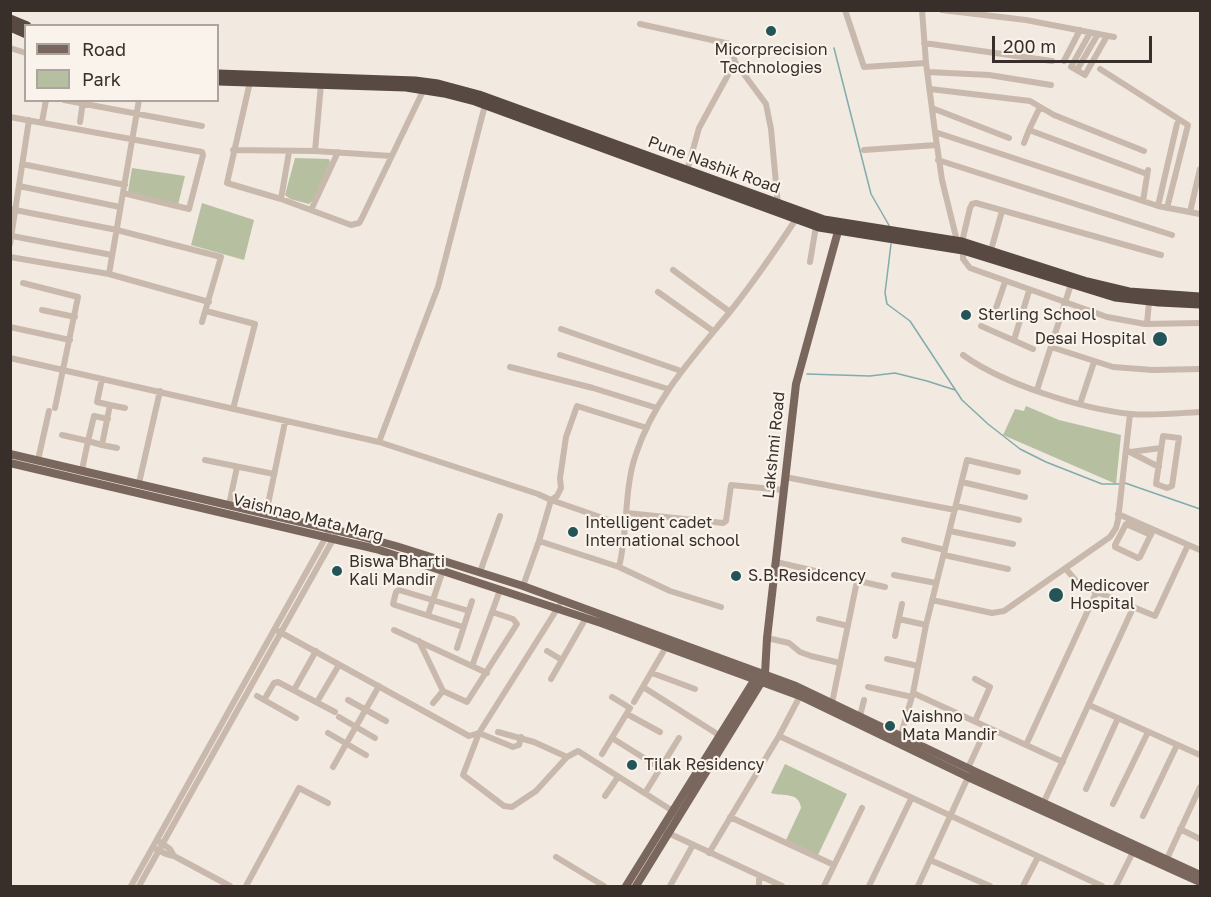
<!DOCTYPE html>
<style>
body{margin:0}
#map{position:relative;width:1211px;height:897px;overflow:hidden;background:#f2e9e0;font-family:"Golos Text",sans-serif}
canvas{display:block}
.frame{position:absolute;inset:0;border:12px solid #382f2b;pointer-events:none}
.legend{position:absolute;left:24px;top:24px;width:195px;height:78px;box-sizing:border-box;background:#f9f3ec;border:2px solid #aca59f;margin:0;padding:8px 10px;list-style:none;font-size:18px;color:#382f2b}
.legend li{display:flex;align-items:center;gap:12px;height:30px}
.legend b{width:30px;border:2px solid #aca59f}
.scale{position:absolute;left:992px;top:36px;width:160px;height:27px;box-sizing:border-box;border:3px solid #382f2b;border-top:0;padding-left:8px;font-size:18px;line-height:21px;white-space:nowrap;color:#382f2b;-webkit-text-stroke:4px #f9f3ec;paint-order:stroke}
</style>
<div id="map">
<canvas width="1211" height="897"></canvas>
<div class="frame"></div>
<ul class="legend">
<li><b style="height:8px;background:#79665d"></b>Road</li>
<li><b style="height:16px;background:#b6c0a1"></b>Park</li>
</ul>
<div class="scale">200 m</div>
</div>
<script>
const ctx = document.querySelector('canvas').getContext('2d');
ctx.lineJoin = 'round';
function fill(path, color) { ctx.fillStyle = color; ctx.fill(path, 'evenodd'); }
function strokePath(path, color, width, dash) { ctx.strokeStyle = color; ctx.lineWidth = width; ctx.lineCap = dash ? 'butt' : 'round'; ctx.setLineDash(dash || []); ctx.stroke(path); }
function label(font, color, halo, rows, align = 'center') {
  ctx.font = font + ' "Golos Text",sans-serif'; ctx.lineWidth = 4.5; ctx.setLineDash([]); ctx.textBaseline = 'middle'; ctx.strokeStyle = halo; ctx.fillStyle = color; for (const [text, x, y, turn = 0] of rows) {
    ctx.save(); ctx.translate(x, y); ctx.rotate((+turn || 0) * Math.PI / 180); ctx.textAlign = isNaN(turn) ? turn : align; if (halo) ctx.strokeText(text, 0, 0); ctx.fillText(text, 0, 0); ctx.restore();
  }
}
const green = new Path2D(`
 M295,158L329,159L330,162L314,199L309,204L290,199L285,195Z
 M132,168L185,176L178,205L128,192Z
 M202,203L254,220L244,260L191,245Z
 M1026,406L1059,420L1121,435L1116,484L1003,435L1015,409L1024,411Z
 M785,764L847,794L818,855L786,840L801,808C799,791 783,797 771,793Z`);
const stream = new Path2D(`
 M834,48L871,194L890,227
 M891,244L885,293L887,304L910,321L962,400L988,424L1020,449L1046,462L1102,484H1120
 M807,374L870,376L895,373L927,381L955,390
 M1125,483L1200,509`);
const minor = new Path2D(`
 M845,10L864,67L926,63
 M922,10L926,63L935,132L1158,206L1200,214
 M942,10L1026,20L1114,37
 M640,24L730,44L735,62L766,104L771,129L778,205
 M1090,33L1071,67L1085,75L1107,36
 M924,43L1052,61
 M10,48L26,53
 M1064,61L1080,30
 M1100,69L1188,125L1167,208
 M1077,70L1098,34
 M928,72L989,75L1051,85
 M250,82L227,183L281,199L351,225L359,223L361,220L424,89
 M930,89L1030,101L1054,115L1144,151
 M64,100L202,126
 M1040,107L1029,130L1147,174
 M932,108L1009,138
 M10,117L202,152L203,155L189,209L123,193
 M42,122L46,100
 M80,122L83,101
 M935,132L942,180L957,241
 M1024,143L1029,130
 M233,150L315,151L391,156
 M864,150L936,145
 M315,151L321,84
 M938,160L1172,235
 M22,164L125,185
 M687,171L699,128L735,62
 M19,186L120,207
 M281,199L289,152
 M1143,201L1148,170
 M1158,206L1177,124
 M10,209L117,230L221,257L202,322
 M311,210L338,152
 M1190,212L1200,169
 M12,236L112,255
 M962,242L970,208L972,204L976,203L1161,255
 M10,244L29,120
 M963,250V259L970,268L1107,317L1145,324L1200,323
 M991,250L1002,211
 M10,257L109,274L139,100
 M810,262L816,226
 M673,270L730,312
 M109,274L209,302
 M23,283L78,297L55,408
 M658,292L713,331
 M42,310L75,317
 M206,311L255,324L233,409
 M993,317L1005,282
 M1147,324L1149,302
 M981,326L1033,349
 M10,327L70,340
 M561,329L681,371
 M1014,340L1029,291
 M1051,347L1113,367L1153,370L1200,369
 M560,355L668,389
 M963,355C1003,384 1082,409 1131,414C1154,416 1178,413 1200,412
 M10,358L379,442L538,494L551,500L539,541
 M510,367L593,388L657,408
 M1037,390L1072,281
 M1080,404L1094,362
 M110,405L125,408
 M62,435L88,441L94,416L108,419
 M1163,436L1179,438L1172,486L1167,488L1156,484Z
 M379,442L438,287L485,105
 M102,445L117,448
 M1126,450L1159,467
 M1130,452L1161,448
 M38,460L49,411
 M205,460L274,474
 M82,470L88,441L102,445L110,405L97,402L102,379
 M785,477L955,510
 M962,482L1025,497
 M139,483L160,391
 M551,500L557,496L561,488L560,478L566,437L577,406L647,428
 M551,500L626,526
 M229,505L237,467
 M956,506L1019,520
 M627,513L723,523L726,521L731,485L783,490
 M266,514L285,422
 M1118,514L1200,550
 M950,531L1013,544
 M1151,535L1126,524L1115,545V547L1138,558L1140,557L1153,530
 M904,540L945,550
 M944,555L1008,569
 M776,562L885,587
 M619,567C628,531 624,487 636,454C654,399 693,357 729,313C753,283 775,251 796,219
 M1066,569L1077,582L1087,588L1155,616L1188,545
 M480,572L500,516
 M894,575L936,583
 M523,586L539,541L619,567L670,591L721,607
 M932,600L992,613L1004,611L1110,537L1116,528L1118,520L1130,414
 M428,615L443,570
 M819,619L848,626
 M899,619L926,625
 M463,627L395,605L393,604L396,592L399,590L469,611
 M394,630L487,673
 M278,631L469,736L479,733L559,606
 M895,636L902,604
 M767,638L789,643L800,652L811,656L840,663
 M419,641L443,691L467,702L517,624L513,619L492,612L500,590
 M457,648L472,601
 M547,651L562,660
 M887,659L918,666
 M472,666L492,612
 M652,673L695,689
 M551,679L586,618
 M975,679L990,687L975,721
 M643,687L722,737
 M868,687L912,697
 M294,690L316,651
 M913,693L1063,762
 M257,696L296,718
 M264,700L274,683L278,682L335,712
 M348,700L386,721
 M317,702L339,665
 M634,702L666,647
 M433,703L443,691
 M832,703L857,581
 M1089,705L1200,755
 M627,714L660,732
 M860,716L864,700
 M339,717L375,738
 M498,732L534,742L567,757L578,751L676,813
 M328,733L366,755
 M779,736L1102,886
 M521,737L519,745L513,747L479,733L463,775L504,806L512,807L536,791L567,757
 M612,738L660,768
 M900,738L913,693L926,625L967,460L1018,472
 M1026,745L1096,593
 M602,754L630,708L612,697
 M333,767L379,686
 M968,768L980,742
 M1086,789L1118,718
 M645,793L679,738
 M605,796L618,777
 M1113,804L1148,732
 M1042,806L1133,608
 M1143,816L1177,745
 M730,817L834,865
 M1180,829L1200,839
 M666,832L782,886
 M160,842L170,849L174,856
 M156,849L166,854L174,856L230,886
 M709,853L779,736L800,696
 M556,857L604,886
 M930,860L990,886
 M1165,863L1200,787
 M759,876V886
 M131,886L331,528
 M139,886L335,536
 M246,886L299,788L328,803
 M670,886L693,845
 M824,886L862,808
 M869,886L911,799
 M918,886L969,775
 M1023,886L1038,857
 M1116,886L1133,852`);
const major = new Path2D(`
 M10,454L352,534L396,546L523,586L796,686L972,770L1200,875
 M10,463L376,549L601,623L800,696L968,777L1200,882
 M765,674L767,638L796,384L840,224
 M626,886L758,674
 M636,886L764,678`);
const highway = new Path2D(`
 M10,19L27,26
 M10,27L26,34
 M218,74L415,81L438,84L479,95L824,220L962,242L1087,282L1129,292L1200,297
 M218,81L406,87L444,93L475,101L819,227L963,250L1115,297L1159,302L1200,304`);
const markers = [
 [771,31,6,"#235457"],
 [966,315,6,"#235457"],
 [1160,339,8,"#235457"],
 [573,532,6,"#235457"],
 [337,571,6,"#235457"],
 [736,576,6,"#235457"],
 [1056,595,8,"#235457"],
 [890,726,6,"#235457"],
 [632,765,6,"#235457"]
];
const poiNames = [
 ["Micorprecision",771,50,"center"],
 ["Technologies",771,68,"center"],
 ["Sterling School",978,315],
 ["Desai Hospital",1146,339,"right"],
 ["Intelligent cadet",585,523],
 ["International school",585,541],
 ["Biswa Bharti",349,562],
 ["Kali Mandir",349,580],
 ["S.B.Residcency",748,576],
 ["Medicover",1070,586],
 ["Hospital",1070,604],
 ["Vaishno",902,717],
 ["Mata Mandir",902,735],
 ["Tilak Residency",644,765]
];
const streetNames = [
 ["Pune Nashik Road",714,165,20],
 ["Lakshmi Road",774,445,-84],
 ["Vaishnao Mata Marg",308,518,14]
];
fill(green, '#b6c0a1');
strokePath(stream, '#81acad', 1.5);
strokePath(minor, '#c9b9ac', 6);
strokePath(major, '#79665d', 8);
strokePath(highway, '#584942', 9);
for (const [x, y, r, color] of markers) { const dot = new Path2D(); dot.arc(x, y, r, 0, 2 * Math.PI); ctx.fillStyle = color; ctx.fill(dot); strokePath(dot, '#f9f3ec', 2); }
label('16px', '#382f2b', '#f9f3ec', poiNames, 'left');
label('16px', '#382f2b', '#f9f3ec', streetNames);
</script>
